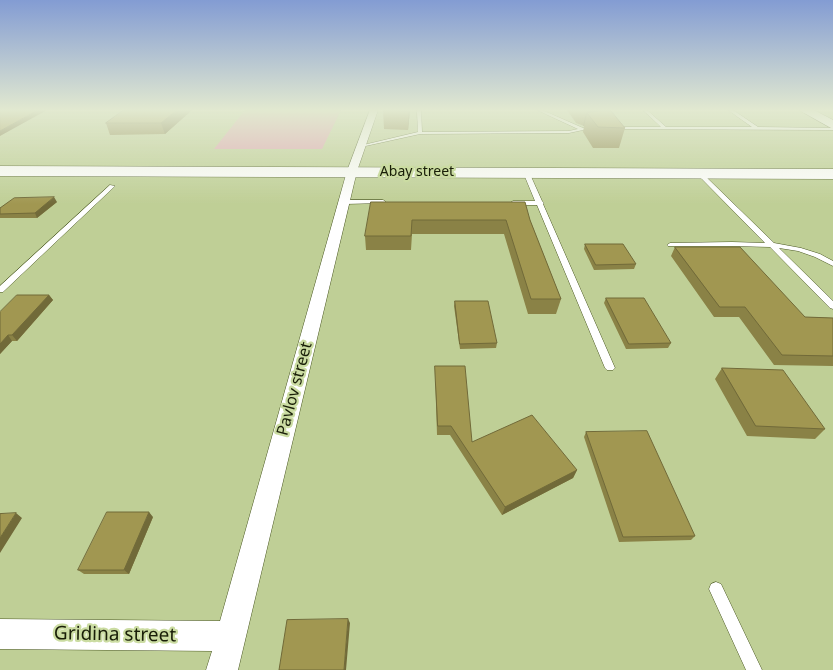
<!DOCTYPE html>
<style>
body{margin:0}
canvas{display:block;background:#bfcf96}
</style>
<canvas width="833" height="670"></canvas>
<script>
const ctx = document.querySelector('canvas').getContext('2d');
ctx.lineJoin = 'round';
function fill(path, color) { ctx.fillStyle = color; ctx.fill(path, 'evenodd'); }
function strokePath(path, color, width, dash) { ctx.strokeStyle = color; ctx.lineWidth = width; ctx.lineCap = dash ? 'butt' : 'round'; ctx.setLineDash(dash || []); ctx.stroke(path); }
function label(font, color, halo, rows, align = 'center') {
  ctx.font = font + ' "Noto Sans",sans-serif'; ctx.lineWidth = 4.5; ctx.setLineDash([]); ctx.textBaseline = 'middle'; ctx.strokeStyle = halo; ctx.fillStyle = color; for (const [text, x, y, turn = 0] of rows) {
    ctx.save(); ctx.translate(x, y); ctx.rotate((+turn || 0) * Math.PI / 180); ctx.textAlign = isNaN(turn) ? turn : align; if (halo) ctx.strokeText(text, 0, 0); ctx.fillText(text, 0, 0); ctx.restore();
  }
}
const green = new Path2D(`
 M245,110H341L322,149H214Z`);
const lane = new Path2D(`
 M417,110H421L422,132L569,131L578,129L537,110H542L583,128L595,126L597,127L569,133L420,134L361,147L359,146L418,132Z
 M643,110H647L666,127H752L728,110H733L758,127L833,128V130L613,129L611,128L613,127H661Z
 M526,170L529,172L542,201L544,203L543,204L615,368L613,370H607L605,368L537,205H513L510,203L513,201H535L523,172Z
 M697,172H701L774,243L801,248L820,254L833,261V266L815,257L798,251L779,248L833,301V309L830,308L770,247L732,246H668L667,245L670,243L732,242L765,243L697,174Z
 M110,185L115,186L3,292H0V286Z
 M383,200L385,201V203L344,204L341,202L344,200Z
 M716,582L721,584L762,670H746L709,589L711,584Z`);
const street = new Path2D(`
 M370,110H378L357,171L238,670H206L212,651L0,649V619L220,621L347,171Z`);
const secondary = new Path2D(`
 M799,110H814L833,120V129Z
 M0,166L833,169V179L0,176Z`);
const wall = new Path2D(`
 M192,110L165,134L110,135L106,123Z
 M383,110H410L408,130L384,129Z
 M567,110H605V111L625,128L619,148H593L583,132L584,126L576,123Z
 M57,202L37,218H0V208Z
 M371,202L530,220L561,299L556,314H528L504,234H412L411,250H366L365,236Z
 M585,244L636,264L634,269L594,270L584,249Z
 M675,247L805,317L833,318V366L774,365L739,317H714L671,256Z
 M49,295L53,300L17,341H12L0,354V312Z
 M606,298L671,343L668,348L626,349L604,303Z
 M455,301L497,343L496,348L460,349L454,306Z
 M435,366L472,442L577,470L573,478L502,515L450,435H437Z
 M722,368L825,429L815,439L747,436L715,379Z
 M586,432L695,536L691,540L619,542L584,437Z
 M153,517L129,574H84L78,570Z`);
const shadedWall = new Path2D(`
 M38,110H47L0,136V131Z
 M177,110H192L165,134L161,123Z
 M408,110H410L408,130Z
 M587,110H605L602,124L587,113L584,126H583Z
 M54,197L57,202L37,218L35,213Z
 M49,295L53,300L17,341L12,335Z
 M8,335L12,341L0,354V344Z
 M577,470L573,478L502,515L505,507Z
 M149,512L153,517L129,574L124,570Z
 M16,513L22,518L0,553V538Z
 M348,619L350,623L346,670H344Z`);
const building = new Path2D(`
 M0,110H38L0,131Z
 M124,110H177L161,123H106Z
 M383,110H408V111Z
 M599,111H611L625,128L598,127L587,113Z
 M54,197L35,213L0,214V208L14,198Z
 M371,202H525L530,220L561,299H531L506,220H412L411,236H365Z
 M585,244H623L636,264L596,265Z
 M675,247H740L805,317L833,318V356L782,355L745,307H720Z
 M17,295H49L12,335H8L0,344V312Z
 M606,298H644L671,343L629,344Z
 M455,301H488L497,343L460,344Z
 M435,366H465L472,442L532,415L577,470L505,507L451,426H438Z
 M722,368L783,370L825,429L756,426Z
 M647,431L695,536L623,537L586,432Z
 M107,512H149L124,570H78Z
 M16,513L0,538V514Z
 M348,619L344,670H279L287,620Z`);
const farStreetnames = [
 ["Abay street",417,172]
];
const streetNames = [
 ["Pavlov street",295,389,-75]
];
const nearStreetnames = [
 ["Gridina street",115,635,1]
];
fill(green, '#e2a2b4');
strokePath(lane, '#4a5722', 1);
strokePath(street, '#4a5722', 1);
strokePath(secondary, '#4a5722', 1);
fill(lane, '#fff');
fill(street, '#fff');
fill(secondary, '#fff');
fill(wall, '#8a8246');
fill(shadedWall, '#716a39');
fill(building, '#a19751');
strokePath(building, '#716a39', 1);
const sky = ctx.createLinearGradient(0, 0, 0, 204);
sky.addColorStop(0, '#839cd3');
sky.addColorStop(0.54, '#e2e9d0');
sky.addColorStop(1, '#e2e9d000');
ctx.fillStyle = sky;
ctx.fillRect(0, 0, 833, 204);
label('14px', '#191e08', '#cbdca2', farStreetnames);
label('16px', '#191e08', '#cbdca2', streetNames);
label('19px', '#191e08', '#cbdca2', nearStreetnames);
</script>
